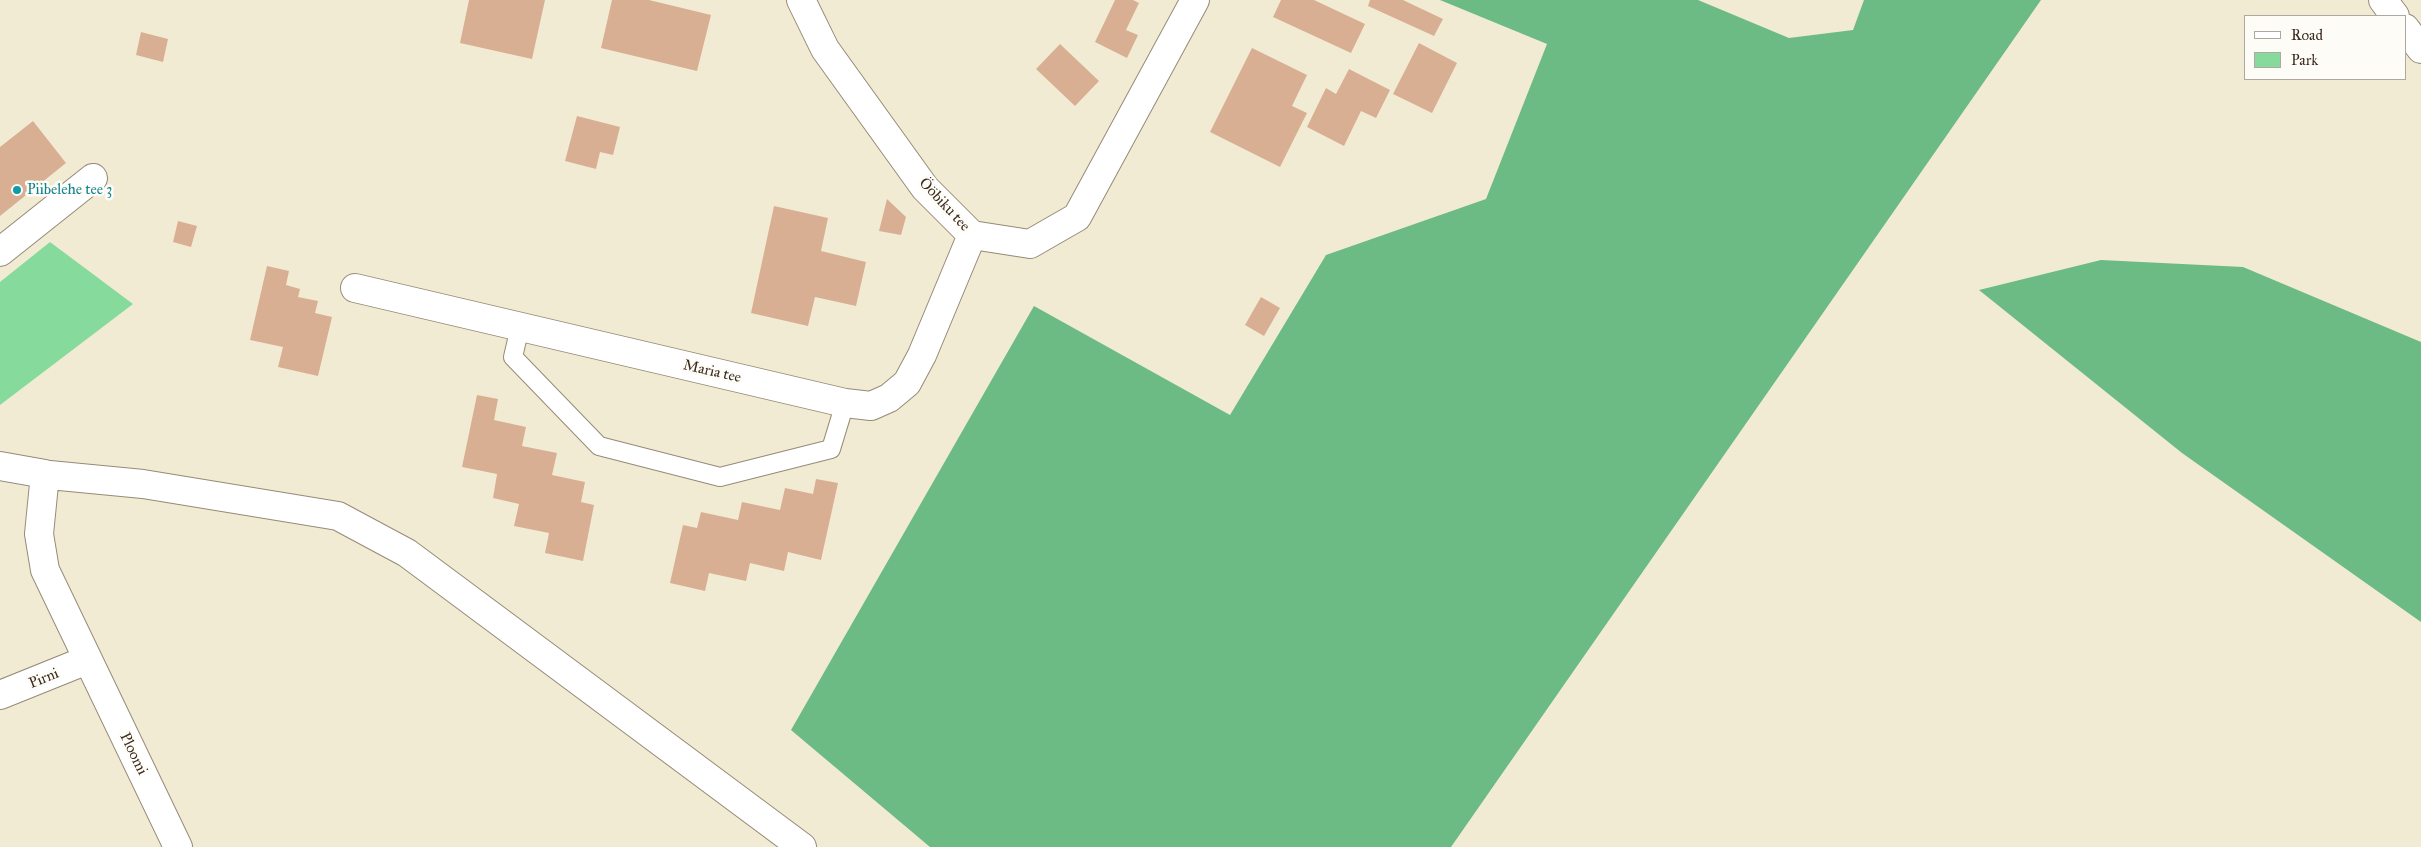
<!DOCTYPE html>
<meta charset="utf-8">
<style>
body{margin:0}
#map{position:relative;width:2421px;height:847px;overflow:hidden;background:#f2ebd3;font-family:"IM FELL Great Primer",serif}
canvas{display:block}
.legend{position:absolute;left:2244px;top:15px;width:162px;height:65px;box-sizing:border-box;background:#fdfcf7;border:1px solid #afa8a0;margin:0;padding:6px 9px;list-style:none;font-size:15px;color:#3b2a1e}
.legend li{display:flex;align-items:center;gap:10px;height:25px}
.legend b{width:25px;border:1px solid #afa8a0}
</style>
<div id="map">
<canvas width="2421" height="847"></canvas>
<ul class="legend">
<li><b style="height:6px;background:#fff"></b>Road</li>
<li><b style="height:14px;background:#85da9c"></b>Park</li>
</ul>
</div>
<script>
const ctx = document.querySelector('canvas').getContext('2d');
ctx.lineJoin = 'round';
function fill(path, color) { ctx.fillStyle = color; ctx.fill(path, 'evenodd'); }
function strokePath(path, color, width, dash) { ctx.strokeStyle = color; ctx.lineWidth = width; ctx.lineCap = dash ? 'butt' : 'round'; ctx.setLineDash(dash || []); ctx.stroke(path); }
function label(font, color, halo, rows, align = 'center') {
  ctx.font = font + ' "IM FELL Great Primer",serif'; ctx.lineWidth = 5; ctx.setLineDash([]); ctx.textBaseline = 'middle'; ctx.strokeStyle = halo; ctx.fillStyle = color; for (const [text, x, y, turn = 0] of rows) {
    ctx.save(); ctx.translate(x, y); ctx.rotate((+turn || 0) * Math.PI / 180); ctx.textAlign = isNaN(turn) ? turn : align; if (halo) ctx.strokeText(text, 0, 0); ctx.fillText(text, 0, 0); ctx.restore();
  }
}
const green = new Path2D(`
 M50,242L133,304L0,405V282Z`);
const forest = new Path2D(`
 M1440,0H1698L1789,38L1853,30L1864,0H2041L1451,847H930L791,730L1034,306L1230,415L1326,255L1486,199L1547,44Z
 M2101,260L2243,267L2421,342V622L2182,453L1979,290Z`);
const building = new Path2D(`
 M469,0H545L532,59L460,43Z
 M612,0H649L711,15L697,71L601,48Z
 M1115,0H1133L1139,3L1126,30L1138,35L1127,58L1095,42Z
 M1281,0H1314L1365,24L1351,53L1273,17Z
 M1370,0H1403L1443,19L1434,36L1368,6Z
 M141,32L168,39L163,62L136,55Z
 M1419,43L1457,63L1432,113L1393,94Z
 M1060,44L1099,81L1075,106L1036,69Z
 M1252,48L1307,75L1292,106L1307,113L1280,167L1210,132Z
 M1349,69L1390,90L1376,118L1361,111L1344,146L1307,127L1326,88L1336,94Z
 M577,116L620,127L613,155L600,152L596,169L565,161Z
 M33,121L66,163L0,216V147Z
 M887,199L906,217L901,235L879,231Z
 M774,206L828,218L821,251L866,262L856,306L815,297L808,326L751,313Z
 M178,221L197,226L191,247L173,242Z
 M267,266L289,271L286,285L300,289L298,297L318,301L315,313L332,317L318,376L278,367L283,347L250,340Z
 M1261,297L1280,308L1264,336L1245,325Z
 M477,395L498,399L494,420L526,427L522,446L557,453L552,475L585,482L581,502L594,505L583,561L545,553L549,533L514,526L519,504L493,498L497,474L462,467Z
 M816,479L838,483L821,560L788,552L784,571L750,563L746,581L709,573L705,591L670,583L683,525L697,528L701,512L738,520L742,502L780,510L785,488L813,494Z`);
const service = new Path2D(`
 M520,327L513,357L599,446L720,477L831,449L845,403`);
const minor = new Path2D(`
 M801,0L825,49L925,188L972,235L1030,244L1077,217L1195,0
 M0,252L93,178
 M355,288L845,403L871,406L889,398L907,383L922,355L972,235
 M0,466L45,474L39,534L45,570L178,847
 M39,474L143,484L338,516L407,553L802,847
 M0,695L87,660`);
const trunk = new Path2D(`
 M2383,0L2395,16
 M2405,28L2421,49`);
const markers = [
 [17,190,5,"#0f9aa8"]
];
const cultureNames = [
 ["Piibelehe tee 3",27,190]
];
const streetNames = [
 ["Ööbiku tee",944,205,47],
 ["Maria tee",712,372,13],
 ["Pirni",44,679,-22],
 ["Ploomi",133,754,64]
];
fill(green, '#85da9c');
fill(forest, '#6cba84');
fill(building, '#d9af94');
strokePath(service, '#968a78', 20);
strokePath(minor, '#968a78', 30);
strokePath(trunk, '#968a78', 30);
strokePath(service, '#fff', 18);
strokePath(minor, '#fff', 28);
strokePath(trunk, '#fff', 28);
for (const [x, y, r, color] of markers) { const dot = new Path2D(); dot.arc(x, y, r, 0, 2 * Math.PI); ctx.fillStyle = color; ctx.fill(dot); strokePath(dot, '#fdfcf7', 2); }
label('15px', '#0d838f', '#fdfcf7', cultureNames, 'left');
label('15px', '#3b2a1e', '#fdfcf7', streetNames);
</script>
